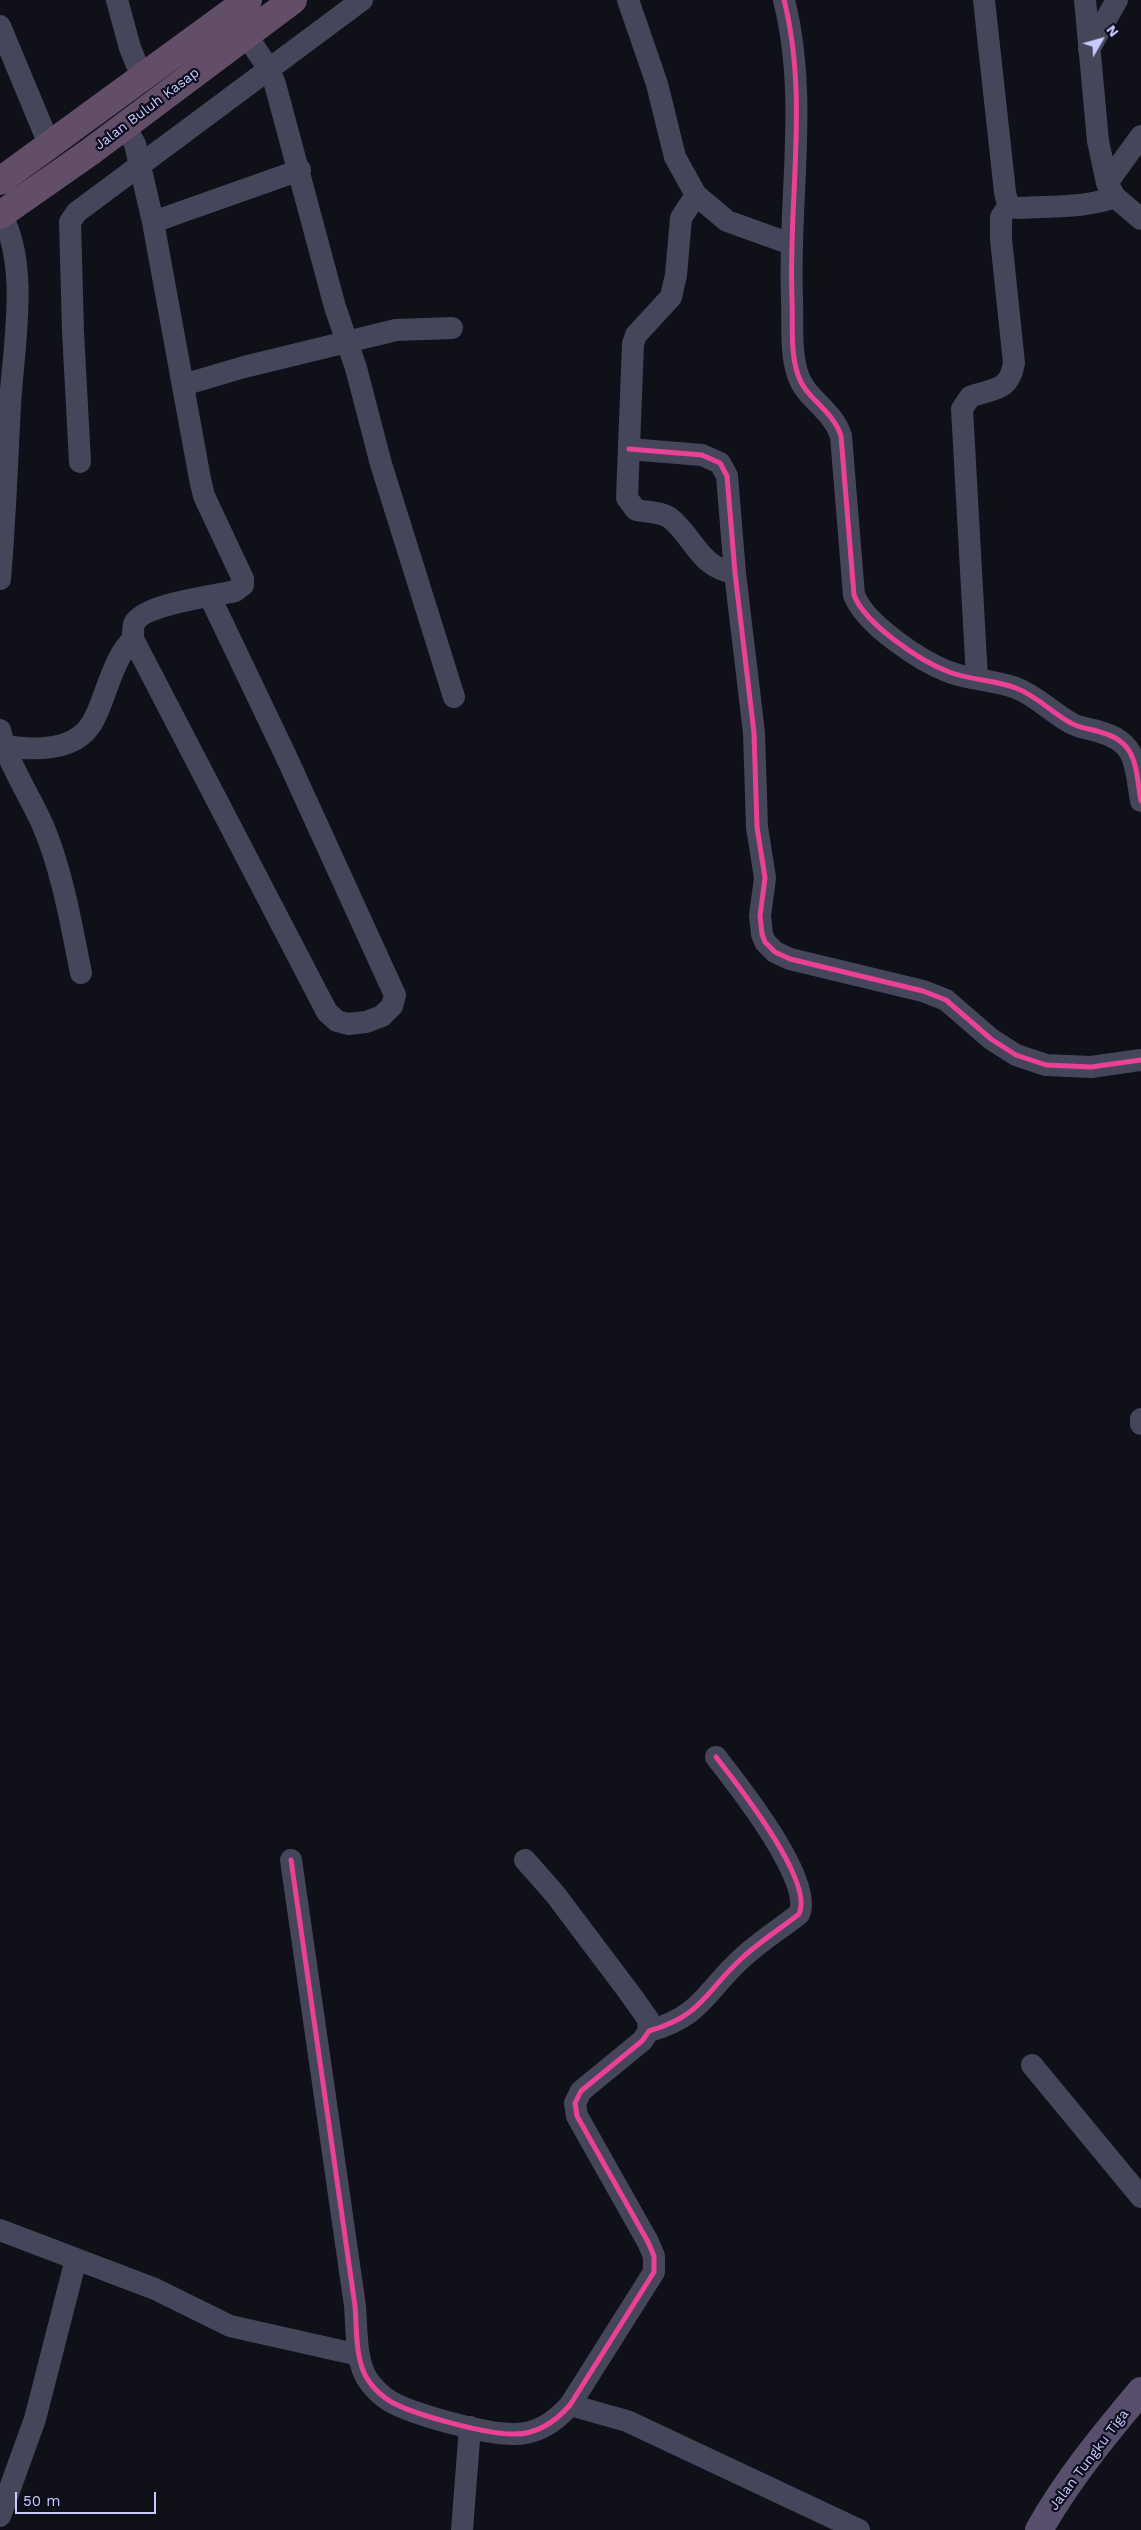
<!DOCTYPE html>
<style>
body{margin:0}
#map{position:relative;width:1141px;height:2530px;overflow:hidden;background:#101019;font-family:"Work Sans",sans-serif}
canvas{display:block}
.north{position:absolute;left:1076px;top:15px;width:50px;height:50px;-webkit-text-stroke:4px #0d0c1d;paint-order:stroke;rotate:52deg;font-size:14px;font-weight:700;line-height:20px;text-align:center;color:#cac9fe}
.north::after{content:'';display:block;margin:auto;width:18px;height:22px;background:#cac9fe;clip-path:polygon(50% 0,100% 100%,50% 72%,0 100%)}
.scale{position:absolute;left:15px;top:2492px;width:141px;height:22px;box-sizing:border-box;border:2px solid #cac9fe;border-top:0;padding-left:6px;font-size:15px;line-height:18px;white-space:nowrap;color:#cac9fe;-webkit-text-stroke:4px #0d0c1d;paint-order:stroke}
</style>
<div id="map">
<canvas width="1141" height="2530"></canvas>
<div class="north">N</div>
<div class="scale">50 m</div>
</div>
<script>
const ctx = document.querySelector('canvas').getContext('2d');
ctx.lineJoin = 'round';
function strokePath(path, color, width, dash) { ctx.strokeStyle = color; ctx.lineWidth = width; ctx.lineCap = dash ? 'butt' : 'round'; ctx.setLineDash(dash || []); ctx.stroke(path); }
function label(font, color, halo, rows, align = 'center') {
  ctx.font = font + ' "Work Sans",sans-serif'; ctx.lineWidth = 4.5; ctx.setLineDash([]); ctx.textBaseline = 'middle'; ctx.strokeStyle = halo; ctx.fillStyle = color; for (const [text, x, y, turn = 0] of rows) {
    ctx.save(); ctx.translate(x, y); ctx.rotate((+turn || 0) * Math.PI / 180); ctx.textAlign = isNaN(turn) ? turn : align; if (halo) ctx.strokeText(text, 0, 0); ctx.fillText(text, 0, 0); ctx.restore();
  }
}
const minor = new Path2D(`
 M117,0L130,48L142,77
 M628,0L657,84L675,157L696,195L727,221L791,244
 M784,0C809,98 788,199 792,299C793,323 790,352 798,375C805,398 833,410 841,436L854,595C865,624 920,661 949,672C970,680 995,680 1016,688C1037,696 1052,713 1071,723C1079,728 1091,729 1100,732C1138,742 1135,767 1141,801
 M984,0L1005,192C1007,203 1009,208 1020,208C1051,206 1086,208 1115,197
 M1085,0L1098,141L1107,183L1115,197L1141,219
 M0,26L49,144
 M246,35L269,69L275,84L335,307L356,368L381,464L454,697
 M1089,49L1117,0
 M125,126L135,144L153,222L200,479L204,496L243,579V585L235,591C215,596 142,604 134,624C133,628 133,635 133,639L327,1012L337,1021L348,1024L366,1022L382,1016L392,1006L395,995L285,754L210,597
 M1107,183L1141,136
 M696,195L681,218L676,275L671,297L636,335L633,344L627,498L636,510C646,512 662,512 670,518C695,538 698,567 735,573
 M153,222L300,170
 M183,385L244,367L396,330L452,328
 M629,449L702,455L720,463L727,476L735,573L754,733L757,827L765,878L760,916L762,934L765,942L775,952L790,959L923,991L946,1000L991,1039L1016,1055L1046,1065L1091,1067L1141,1060
 M80,462L73,331L70,222L77,212L362,0
 M0,579C5,521 7,463 10,405C13,348 30,266 1,214
 M977,678L962,409L970,397C992,388 1009,393 1014,363L1001,239V217L1009,205
 M0,730C8,765 30,795 44,828C63,874 71,924 81,973
 M4,746C31,750 72,752 90,726C99,713 104,694 110,679C116,664 121,651 133,639
 M1141,1419V1424
 M291,1860L355,2306C357,2329 355,2361 368,2380C372,2386 379,2393 384,2397C403,2413 489,2435 515,2434C537,2434 556,2421 570,2405L654,2272V2256L648,2242L577,2116L575,2103L581,2091L642,2041L649,2031C702,2016 705,1992 741,1959C759,1942 780,1929 799,1914C815,1882 737,1784 716,1757
 M525,1860L555,1894L628,1991L648,2019L649,2031
 M1032,2065L1141,2197
 M0,2230L155,2289L230,2326L359,2355
 M570,2405L627,2421L859,2530
 M0,2516L35,2419L76,2259
 M462,2530L470,2427`);
const major = new Path2D(`
 M1039,2530C1067,2480 1104,2435 1141,2391`);
const highway = new Path2D(`
 M0,181L248,0
 M0,215L90,152L293,0`);
const cycleway = new Path2D(`
 M784,0C809,98 788,199 792,299C793,323 790,352 798,375C805,398 833,410 841,436L854,595C865,624 920,661 949,672C970,680 995,680 1016,688C1037,696 1052,713 1071,723C1079,728 1091,729 1100,732C1138,742 1135,767 1141,801
 M629,449L702,455L720,463L727,476L735,573L754,733L757,827L765,878L760,916L762,934L765,942L775,952L790,959L923,991L946,1000L991,1039L1016,1055L1046,1065L1091,1067L1141,1060
 M291,1860L355,2306C357,2329 355,2361 368,2380C372,2386 379,2393 384,2397C403,2413 489,2435 515,2434C537,2434 556,2421 570,2405L654,2272V2256L648,2242L577,2116L575,2103L581,2091L642,2041L649,2031C702,2016 705,1992 741,1959C759,1942 780,1929 799,1914C815,1882 737,1784 716,1757`);
const streetNames = [
 ["Jalan Buluh Kasap",147,109,-37],
 ["Jalan Tungku Tiga",1089,2460,-53]
];
strokePath(minor, '#45465a', 22);
strokePath(major, '#574f6c', 28);
strokePath(highway, '#634e67', 28);
strokePath(cycleway, '#ea4096', 5);
label('14px', '#cac9fe', '#0d0c1d', streetNames);
</script>
